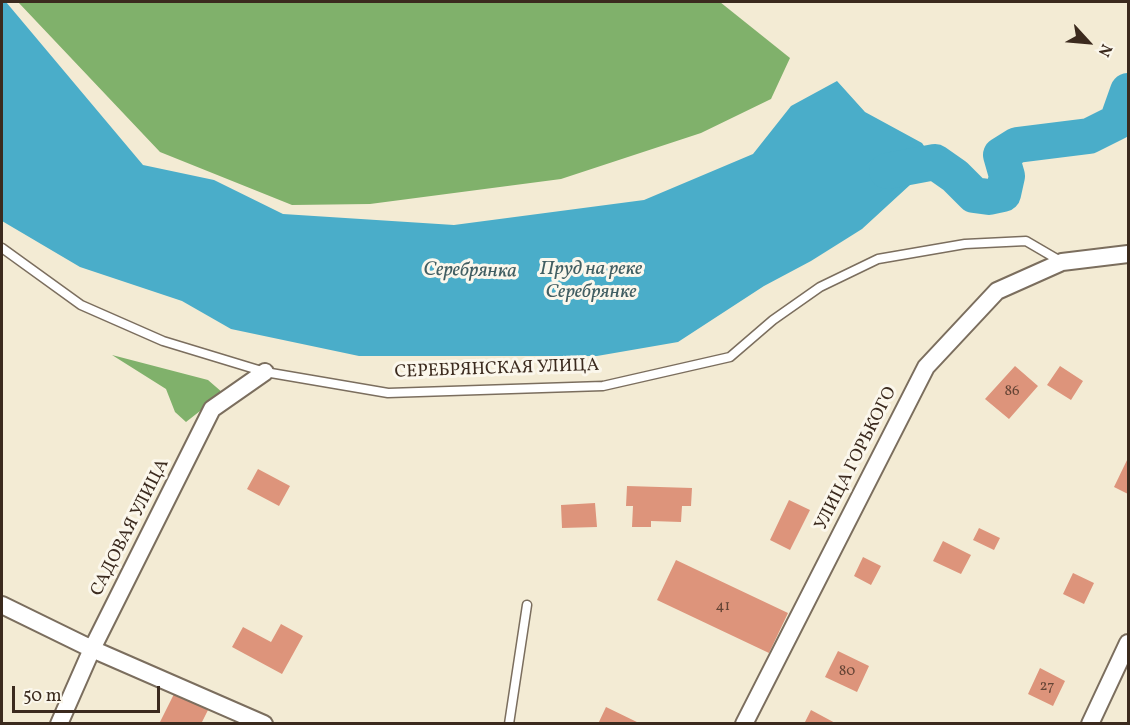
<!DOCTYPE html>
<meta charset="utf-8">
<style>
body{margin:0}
#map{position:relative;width:1130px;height:725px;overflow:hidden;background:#f3ebd4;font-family:Vollkorn,serif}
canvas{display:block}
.frame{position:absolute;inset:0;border:3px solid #3b2a1e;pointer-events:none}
.north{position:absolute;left:1058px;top:12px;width:60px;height:60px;-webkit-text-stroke:4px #fbf7ec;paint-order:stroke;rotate:116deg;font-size:16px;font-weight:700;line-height:24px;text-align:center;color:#3b2a1e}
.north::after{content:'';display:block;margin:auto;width:21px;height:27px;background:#3b2a1e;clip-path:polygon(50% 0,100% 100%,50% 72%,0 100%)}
.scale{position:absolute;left:12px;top:686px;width:148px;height:27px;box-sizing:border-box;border:3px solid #3b2a1e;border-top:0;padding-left:8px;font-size:18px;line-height:21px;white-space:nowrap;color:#3b2a1e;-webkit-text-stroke:4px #fbf7ec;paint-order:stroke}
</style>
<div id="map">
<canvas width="1130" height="725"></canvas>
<div class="frame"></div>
<div class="north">N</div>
<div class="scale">50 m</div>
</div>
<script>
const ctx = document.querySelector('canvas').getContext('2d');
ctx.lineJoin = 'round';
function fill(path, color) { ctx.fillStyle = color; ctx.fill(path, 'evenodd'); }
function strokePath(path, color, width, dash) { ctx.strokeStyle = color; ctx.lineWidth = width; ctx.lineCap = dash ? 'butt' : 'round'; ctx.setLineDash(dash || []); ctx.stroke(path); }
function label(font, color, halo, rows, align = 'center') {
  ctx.font = font + ' Vollkorn,serif'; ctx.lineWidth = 6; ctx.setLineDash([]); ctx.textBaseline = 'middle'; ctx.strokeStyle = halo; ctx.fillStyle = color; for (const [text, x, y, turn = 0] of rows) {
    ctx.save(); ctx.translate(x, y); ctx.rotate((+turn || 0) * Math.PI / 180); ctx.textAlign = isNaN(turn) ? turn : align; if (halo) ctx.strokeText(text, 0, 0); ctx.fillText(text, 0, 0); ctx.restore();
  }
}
const forest = new Path2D(`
 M18,2H720L790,58L771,99L701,133L561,179L370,204L292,205L160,152Z
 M112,355L208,380L223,393L186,422L175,412L166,389Z`);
const water = new Path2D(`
 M2,2H6L143,165L214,180L283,214L454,225L644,200L753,154L791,106L837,81L865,112L922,143L935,162L862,229L811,261L764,286L678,342L597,356H359L231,329L182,301L80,267L2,221Z`);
const river = new Path2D(`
 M887,171L935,162L955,176L974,195L989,197L1003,194L1007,176L1001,155L1017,145L1089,136L1117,122L1128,91`);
const building = new Path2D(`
 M1015,366L1038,386L1009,419L985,399Z
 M1060,366L1083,381L1071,400L1047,385Z
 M1128,458V494L1114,487Z
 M258,469L290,486L279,506L247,489Z
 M627,486L692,488L691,506H682L681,522L651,521V527H632L633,506H626Z
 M789,500L810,510L790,550L770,540Z
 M595,503L597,527L562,528L561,505Z
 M979,528L1000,538L994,550L973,540Z
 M943,541L971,555L961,574L933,561Z
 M863,557L881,566L871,585L854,576Z
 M676,560L788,613L769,653L657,600Z
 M1073,573L1094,583L1084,604L1063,594Z
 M281,624L303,636L282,674L232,647L243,627L271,642Z
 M838,651L869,666L857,692L825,677Z
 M1040,668L1065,681L1053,706L1028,694Z
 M174,694L208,710L201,724H159Z
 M606,707L641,724H598Z
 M811,710L837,724H804Z`);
const lane = new Path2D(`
 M2,248L81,305L163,341L265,372L388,393L603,386L730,357L773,320L820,287L878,259L965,244L1026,241L1062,262
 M509,724L527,605`);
const street = new Path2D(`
 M2,605L92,649L264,724
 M59,724L92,649L212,409L265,372
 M744,724L926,367L997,291L1062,262L1128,254
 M1090,724L1128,643`);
const numberNames = [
 ["86",1012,392],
 ["41",723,607],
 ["80",847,672],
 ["27",1047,687]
];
const streetNames = [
 ["СЕРЕБРЯНСКАЯ УЛИЦА",497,370,-2],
 ["УЛИЦА ГОРЬКОГО",857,459,-63],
 ["САДОВАЯ УЛИЦА",131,528,-63]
];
const waterNames = [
 ["Пруд на реке",591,270],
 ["Серебрянке",591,293],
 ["Серебрянка",470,272,1]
];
fill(forest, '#80b16b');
fill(water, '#4aadc9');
strokePath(river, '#4aadc9', 36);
fill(building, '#dd947b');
strokePath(lane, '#7b6e5e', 11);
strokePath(street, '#7b6e5e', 20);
strokePath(lane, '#fff', 8);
strokePath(street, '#fff', 16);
label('15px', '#644435', null, numberNames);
label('18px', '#3b2a1e', '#fbf7ec', streetNames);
label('italic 20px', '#415e62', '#fbf7ec', waterNames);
</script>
